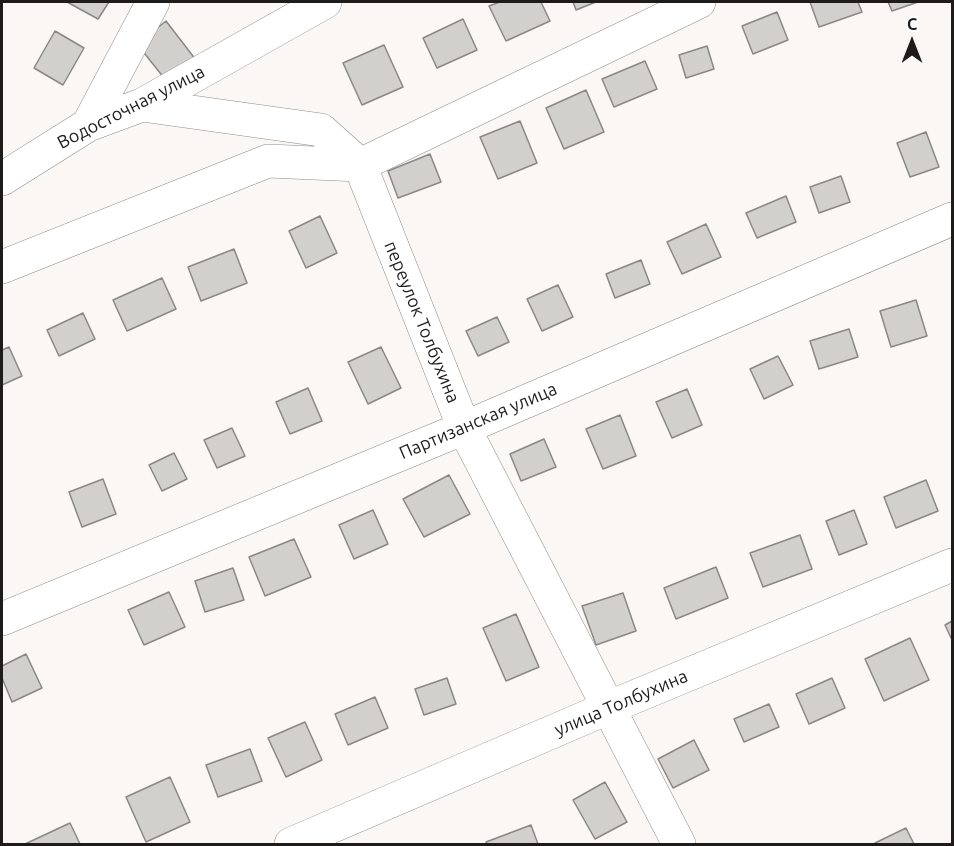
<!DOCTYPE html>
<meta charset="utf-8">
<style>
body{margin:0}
#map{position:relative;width:954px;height:846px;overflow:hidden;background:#faf7f4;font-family:Ubuntu,sans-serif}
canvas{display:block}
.frame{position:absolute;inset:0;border:3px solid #1d1c1b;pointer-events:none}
.north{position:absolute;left:882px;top:12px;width:60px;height:60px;-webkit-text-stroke:4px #fff;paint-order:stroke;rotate:0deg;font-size:16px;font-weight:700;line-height:24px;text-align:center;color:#1d1c1b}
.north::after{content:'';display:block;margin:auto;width:21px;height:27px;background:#1d1c1b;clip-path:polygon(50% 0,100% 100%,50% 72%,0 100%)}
</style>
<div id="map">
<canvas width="954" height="846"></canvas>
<div class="frame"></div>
<div class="north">С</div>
</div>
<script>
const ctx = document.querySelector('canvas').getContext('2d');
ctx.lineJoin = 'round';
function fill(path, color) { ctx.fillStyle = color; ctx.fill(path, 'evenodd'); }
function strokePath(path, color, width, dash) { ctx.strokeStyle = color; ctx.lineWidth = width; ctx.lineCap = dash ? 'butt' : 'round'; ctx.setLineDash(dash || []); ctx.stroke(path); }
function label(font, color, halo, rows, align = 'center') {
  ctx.font = font + ' Ubuntu,sans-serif'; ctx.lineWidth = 5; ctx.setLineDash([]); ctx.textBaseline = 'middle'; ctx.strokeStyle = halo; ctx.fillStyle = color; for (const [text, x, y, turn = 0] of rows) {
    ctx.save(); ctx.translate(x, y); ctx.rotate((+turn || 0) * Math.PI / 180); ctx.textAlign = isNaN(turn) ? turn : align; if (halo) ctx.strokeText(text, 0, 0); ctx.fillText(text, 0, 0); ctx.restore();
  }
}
const building = new Path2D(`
 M67,2H109L98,19Z
 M500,2H541L550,21L506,41L489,6Z
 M573,2H596L576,10Z
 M810,2H858L862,12L819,27Z
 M888,2H918L892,11Z
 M777,12L788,40L753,54L742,26Z
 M463,19L477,50L437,68L423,38Z
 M166,21L196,60L168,83L137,44Z
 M55,31L84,48L63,85L34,68Z
 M384,45L403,87L362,105L343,63Z
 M707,46L714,69L686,78L679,55Z
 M645,61L657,89L614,107L602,79Z
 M586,90L604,132L564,149L546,108Z
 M520,121L537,163L498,179L480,137Z
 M926,132L939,167L910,177L897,143Z
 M430,154L441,182L398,198L388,171Z
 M841,176L850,202L819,213L810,187Z
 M786,196L796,222L757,238L746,213Z
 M320,216L337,253L306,268L289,231Z
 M706,224L721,257L682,274L667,242Z
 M234,249L247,283L201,301L188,267Z
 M641,260L650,284L615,298L606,274Z
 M162,278L176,309L127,331L113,300Z
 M558,285L573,317L542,331L527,299Z
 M916,300L927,336L891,347L880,311Z
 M83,313L95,339L59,356L47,330Z
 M497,317L509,342L478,356L466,331Z
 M849,329L858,357L819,369L810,341Z
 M9,347L22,376L2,385V350Z
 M381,347L401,388L368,404L348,362Z
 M778,356L793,385L764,399L750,369Z
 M308,388L322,421L290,434L276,402Z
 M687,389L702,425L672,438L656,402Z
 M620,415L636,456L603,469L586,429Z
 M232,428L245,456L217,468L204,440Z
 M544,439L556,467L521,481L510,454Z
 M174,453L187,479L162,491L149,465Z
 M449,475L470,514L424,537L403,499Z
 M103,479L116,514L82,527L69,492Z
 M926,480L938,511L896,528L884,497Z
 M373,510L388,544L354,559L339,525Z
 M854,510L867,544L839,555L826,521Z
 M800,535L812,569L763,587L750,553Z
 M294,539L311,577L265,596L249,557Z
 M716,567L728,598L676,619L664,588Z
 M233,568L244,600L205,612L195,581Z
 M169,592L185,627L144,645L128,610Z
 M623,593L636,631L596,645L582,606Z
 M516,614L539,667L506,681L483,628Z
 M952,621V640L945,625Z
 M910,638L929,680L884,701L865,659Z
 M26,654L42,688L12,702L2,678V666Z
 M447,678L456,704L424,715L415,689Z
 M832,678L845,708L809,724L796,694Z
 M375,697L388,728L348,745L335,714Z
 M769,704L779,727L744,742L734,719Z
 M305,722L322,760L286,777L268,738Z
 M694,740L709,770L673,788L658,759Z
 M250,749L262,781L218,797L206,765Z
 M170,777L190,822L146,842L126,797Z
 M605,782L627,822L595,839L573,800Z
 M70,823L80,844H25Z
 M531,825L538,844H487L486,842Z
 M906,828L914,844H876L875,843Z`);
const minor = new Path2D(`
 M142,105L321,130L360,165L464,428L679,844
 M88,125L153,2
 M2,179L88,125L142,105L325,2
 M2,267L268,161L360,165L699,2
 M2,619L464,428L952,219
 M291,844L610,707L952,565`);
const streetNames = [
 ["Водосточная улица",131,107,-27],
 ["переулок Толбухина",422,322,68],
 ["Партизанская улица",478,421,-23],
 ["улица Толбухина",621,703,-23]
];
fill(building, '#d2d0cc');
strokePath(building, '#8a8884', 1.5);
strokePath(minor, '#908e8a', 34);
strokePath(minor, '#fff', 33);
label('18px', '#1d1c1b', '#fff', streetNames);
</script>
